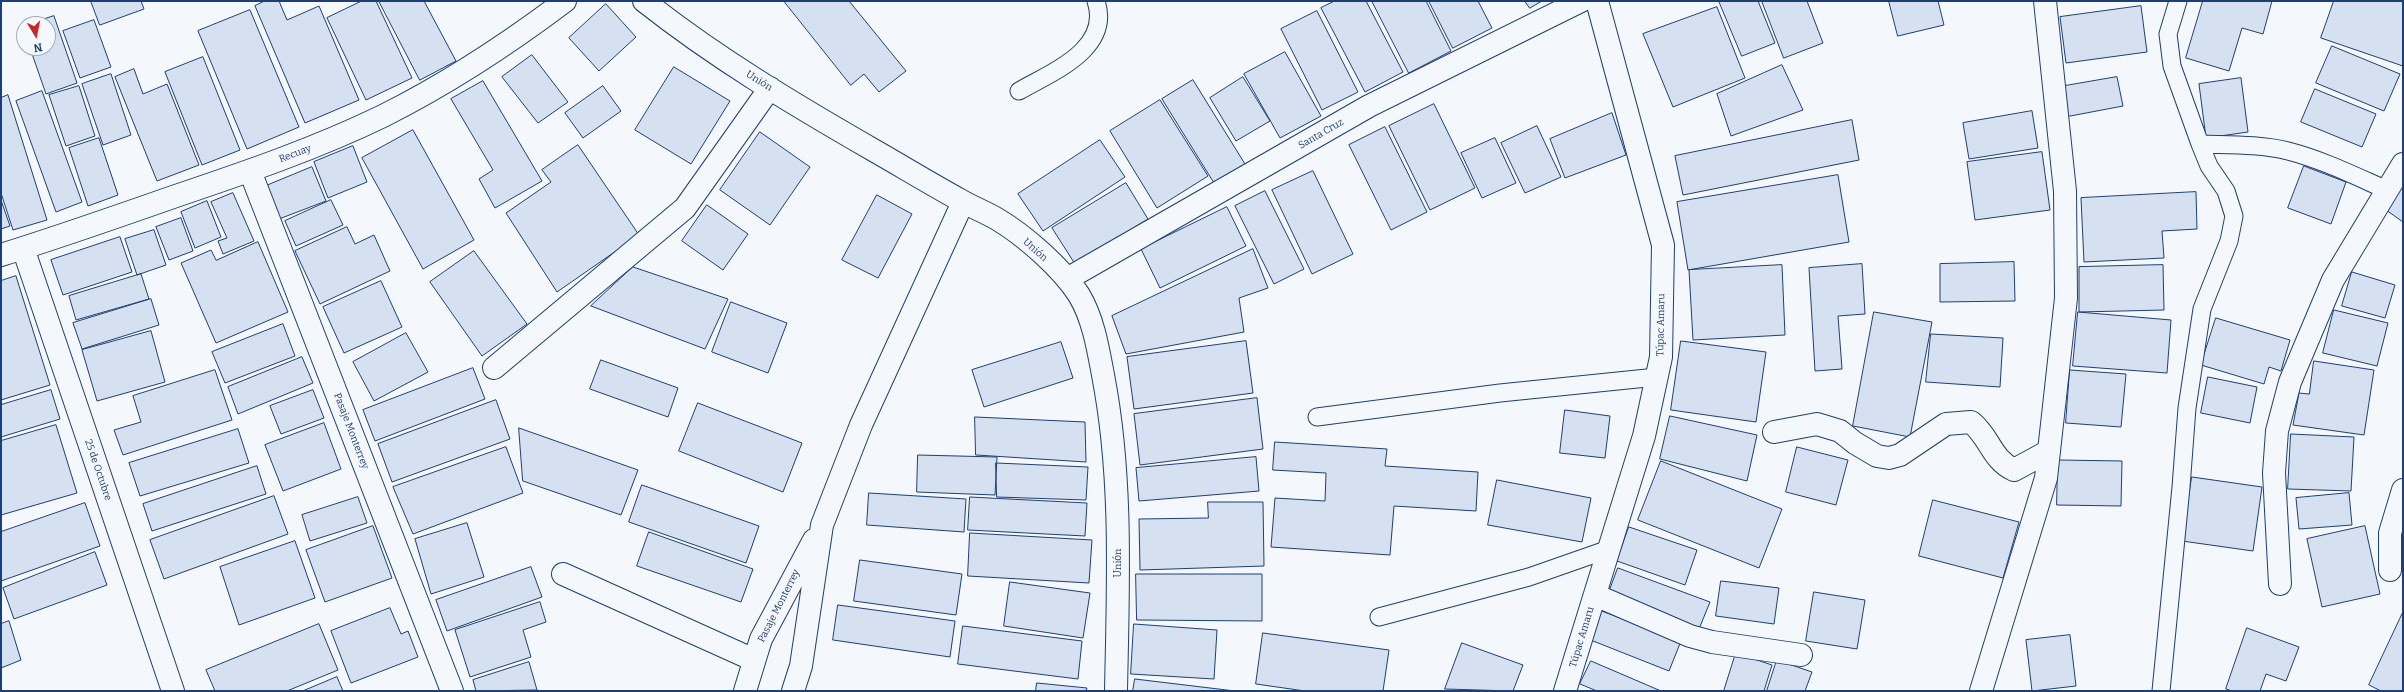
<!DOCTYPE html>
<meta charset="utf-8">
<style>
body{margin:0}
#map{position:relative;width:2404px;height:692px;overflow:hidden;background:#f4f7fb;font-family:Bitter,serif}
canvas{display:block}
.frame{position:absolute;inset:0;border:2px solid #1d3f73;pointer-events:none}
.north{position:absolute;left:16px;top:16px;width:40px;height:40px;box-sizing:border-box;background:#f4f7fb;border:1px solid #9eadc5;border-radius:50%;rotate:170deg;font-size:11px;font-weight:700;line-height:16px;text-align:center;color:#1d3f73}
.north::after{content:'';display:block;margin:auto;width:14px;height:18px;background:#c62828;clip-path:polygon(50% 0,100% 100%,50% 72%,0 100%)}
</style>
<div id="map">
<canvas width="2404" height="692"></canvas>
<div class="frame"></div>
<div class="north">N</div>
</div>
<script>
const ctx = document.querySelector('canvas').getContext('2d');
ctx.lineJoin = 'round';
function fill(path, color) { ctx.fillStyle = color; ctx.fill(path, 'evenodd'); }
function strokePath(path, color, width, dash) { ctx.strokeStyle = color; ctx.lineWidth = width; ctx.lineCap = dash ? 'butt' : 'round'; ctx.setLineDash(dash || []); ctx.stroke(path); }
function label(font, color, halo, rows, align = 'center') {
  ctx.font = font + ' Bitter,serif'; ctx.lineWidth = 3; ctx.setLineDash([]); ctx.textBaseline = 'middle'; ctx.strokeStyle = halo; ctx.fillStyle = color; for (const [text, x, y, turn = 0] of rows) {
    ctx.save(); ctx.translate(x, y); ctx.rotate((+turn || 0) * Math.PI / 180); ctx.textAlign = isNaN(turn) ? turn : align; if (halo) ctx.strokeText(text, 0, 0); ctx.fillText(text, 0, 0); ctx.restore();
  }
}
const building = new Path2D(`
 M91,1H141L144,9L100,25Z
 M265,1H279L287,20L319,6L359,100L305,123L255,6Z
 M362,1H376L412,78L366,100L327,18Z
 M379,1H424L456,61L420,80Z
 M784,1H849L906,71L879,92L864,74L851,85Z
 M1335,1H1366L1403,72L1365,92L1321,8Z
 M1372,1H1426L1451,51L1409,73Z
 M1429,1H1478L1492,28L1453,48Z
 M1525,1H1542L1530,8Z
 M1719,1H1758L1775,43L1742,56Z
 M1762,1H1807L1823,43L1784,58Z
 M1889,1H1938L1944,25L1898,36Z
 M2203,1H2272L2263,34L2242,28L2229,71L2186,58Z
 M2334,1H2403V66L2321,38Z
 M606,4L636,37L599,71L569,38Z
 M2141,6L2147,52L2066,63L2060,17Z
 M1717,7L1745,78L1673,107L1643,34Z
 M250,10L299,127L247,149L198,31Z
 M1317,11L1358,92L1322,110L1281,29Z
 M54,16L77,83L46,94L30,48H48V24H29Z
 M94,20L111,67L80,78L63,31Z
 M2332,46L2400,74L2384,111L2316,83Z
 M1285,52L1321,116L1280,138L1244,74Z
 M532,55L568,102L538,123L502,77Z
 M203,57L240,150L202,165L165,72Z
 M1782,65L1803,110L1731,136L1717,94Z
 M674,67L730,101L691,164L635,130Z
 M134,69L143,94L167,84L199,165L157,181L115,77Z
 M111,74L131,135L103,145L82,84Z
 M1243,77L1270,121L1236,141L1210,98Z
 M2117,77L2123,106L2065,117L2059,87Z
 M2241,78L2248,132L2206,138L2199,84Z
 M1193,80L1245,164L1214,183L1162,99Z
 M483,81L542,181L495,208L479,179L493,170L451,99Z
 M79,86L95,136L66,146L49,95Z
 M603,86L621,111L583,138L565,113Z
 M2315,89L2376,114L2362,147L2301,122Z
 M42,91L82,202L56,212L16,101Z
 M8,95L47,220L13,230L1,193V98Z
 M1160,100L1208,176L1157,208L1110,131Z
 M1434,104L1475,188L1430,210L1389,126Z
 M2032,111L2038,148L1969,159L1963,123Z
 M1612,113L1626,155L1565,178L1550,139Z
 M1852,120L1859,160L1683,195L1675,156Z
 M1537,126L1561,177L1525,193L1501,143Z
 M1385,127L1427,212L1391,230L1349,145Z
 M413,130L474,240L423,269L362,158Z
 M760,132L810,167L770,225L720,190Z
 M99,138L118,195L88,206L69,148Z
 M1495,138L1516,183L1482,198L1461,153Z
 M1100,140L1125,177L1043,231L1018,194Z
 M578,145L639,235L557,292L506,213L551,182L542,170Z
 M353,146L367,182L328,198L314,162Z
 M2042,152L2050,210L1975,220L1967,162Z
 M2304,166L2346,182L2331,224L2288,208Z
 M312,167L326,201L279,219L266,186Z
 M1313,171L1353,254L1312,274L1272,190Z
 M1838,175L1849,242L1688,270L1677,202Z
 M2403,179V222L2382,207Z
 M1126,183L1148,219L1075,264L1052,228Z
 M1265,191L1304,269L1274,284L1235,206Z
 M2196,192L2197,229L2162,231L2164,258L2084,262L2081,198Z
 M233,193L254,241L223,254L218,241L227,238L211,202Z
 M877,195L912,214L878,278L842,260Z
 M1,200L10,226L1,229Z
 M331,200L343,225L296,246L285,221Z
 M207,201L221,237L195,248L181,212Z
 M707,205L748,234L723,270L682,241Z
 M1227,207L1246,246L1160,288L1141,249Z
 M181,218L193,251L169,260L156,227Z
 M347,227L355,244L374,235L390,271L320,304L295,251Z
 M154,230L166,265L137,275L125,239Z
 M120,237L132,272L63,295L51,260Z
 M258,242L288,312L216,343L181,263L211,250L216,260Z
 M1253,249L1268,288L1239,298L1244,332L1126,354L1112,316Z
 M474,251L527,324L482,356L430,282Z
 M2014,262L2015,301L1940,302V264Z
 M1862,264L1865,314L1838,316L1842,369L1815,371L1809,268Z
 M1782,265L1785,335L1693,340L1689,270Z
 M2163,265L2164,310L2079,312V267Z
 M633,267L728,299L705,349L591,306Z
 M2352,272L2395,285L2385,318L2342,306Z
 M141,274L149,299L76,320L69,296Z
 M16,276L50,385L1,400V281Z
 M381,281L402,327L344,353L323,307Z
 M151,299L159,325L82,349L73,323Z
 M731,302L787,323L768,373L712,352Z
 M2334,310L2388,323L2377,366L2323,353Z
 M1874,312L1932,322L1910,437L1853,426Z
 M2078,312L2171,320L2167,373L2073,366Z
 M2216,318L2290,340L2281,371L2269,367L2264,384L2201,365Z
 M283,324L295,356L225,383L212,352Z
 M151,331L165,382L97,401L82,350Z
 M406,333L428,372L374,401L353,362Z
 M1931,334L2003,338L2000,387L1926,382Z
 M1246,341L1253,393L1134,409L1127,357Z
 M1681,341L1766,352L1756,422L1671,410Z
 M1061,342L1073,378L984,407L972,370Z
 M302,357L313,383L238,414L228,387Z
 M601,360L678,388L668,417L590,389Z
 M2314,361L2374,370L2364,435L2293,425L2299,393L2309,394Z
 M473,368L485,399L375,441L363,410Z
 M215,370L232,420L123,455L114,430L141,422L133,396Z
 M2070,370L2126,374L2121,427L2066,423Z
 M2208,377L2257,387L2250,423L2201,413Z
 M51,390L60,419L1,437V405Z
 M313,390L324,418L281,434L270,406Z
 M1257,398L1263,449L1140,465L1134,414Z
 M496,400L510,439L392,482L378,444Z
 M698,403L802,443L783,492L679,451Z
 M1565,410L1610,416L1605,458L1560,453Z
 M1670,416L1757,435L1747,481L1660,459Z
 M975,417L1085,422L1086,462L976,455Z
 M324,423L341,469L283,491L265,445Z
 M56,425L77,493L1,515V441Z
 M519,428L638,470L621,515L523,481Z
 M238,429L249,463L140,496L129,463Z
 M2291,434L2354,437L2351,491L2288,489Z
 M1275,442L1387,449L1385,466L1478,472L1476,511L1394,506L1390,555L1271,547L1275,498L1325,501L1326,473L1273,470Z
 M506,447L523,493L413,534L393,487Z
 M1797,447L1848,460L1836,505L1786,492Z
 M918,455L997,457L995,495L917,492Z
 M1256,457L1259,491L1139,501L1136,468Z
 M2058,460L2122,461L2121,506L2057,505Z
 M1661,461L1782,509L1759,568L1638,520Z
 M996,463L1088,467L1086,500L997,497Z
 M257,466L266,494L152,531L143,504Z
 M2192,477L2262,487L2253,551L2182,541Z
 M1497,480L1591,498L1582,542L1488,525Z
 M642,485L759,526L746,563L629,522Z
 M869,493L966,499L964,532L867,525Z
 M2349,493L2352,525L2299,529L2296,498Z
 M274,496L288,534L164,579L150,540Z
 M358,497L367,523L310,541L302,515Z
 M970,497L1087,503L1085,536L968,530Z
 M1933,500L2019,522L2003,578L1919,556Z
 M1208,502H1263L1264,566L1140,570L1139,519L1208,518Z
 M85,503L100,546L1,581V532Z
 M467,523L484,577L431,594L415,539Z
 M373,526L392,578L325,602L306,550Z
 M2365,526L2380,594L2322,607L2307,539Z
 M1629,527L1697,550L1685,585L1617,561Z
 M649,532L753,569L741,602L637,566Z
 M970,533L1092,540L1089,583L968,576Z
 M295,541L315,598L239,625L220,567Z
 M95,552L107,585L14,619L3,588Z
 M860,560L962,574L956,615L854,601Z
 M531,567L542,597L447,631L436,600Z
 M1618,568L1710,602L1699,629L1608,595Z
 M1136,574H1262V621L1137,620Z
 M1721,581L1779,588L1774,624L1716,616Z
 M1010,582L1090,593L1083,638L1004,626Z
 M1814,592L1865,600L1857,649L1806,641Z
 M540,602L546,622L523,630L531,657L470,677L455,630Z
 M838,605L955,621L950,657L833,640Z
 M390,608L401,634L408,631L418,657L351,683L331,631Z
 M1599,610L1681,641L1669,671L1588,639Z
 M2403,612V691H2381L2369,685Z
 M9,621L21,660L1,668V624Z
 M319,624L338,670L287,691H215L206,670Z
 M1134,624L1217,630L1214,679L1131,674Z
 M963,626L1082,641L1078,679L958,664Z
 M2247,628L2299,647L2286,681L2266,674L2260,691H2232L2226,689Z
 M1263,633L1389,650L1383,691H1305L1256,684Z
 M2070,635L2076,686L2032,691L2026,640Z
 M1462,643L1523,665L1513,691L1445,689Z
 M1736,653L1772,665L1764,691H1724Z
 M1777,660L1812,672L1805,691H1767Z
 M1591,661L1661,691H1597L1580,684Z
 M529,662L537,690L476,691L473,680Z
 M337,677L343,691H303Z
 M1135,679L1235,691H1133Z
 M1037,683L1087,688L1086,691H1036Z`);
const lane = new Path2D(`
 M1019,91C1052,72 1112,49 1096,1
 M2200,144C2229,145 2260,144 2288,151C2323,160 2355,176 2387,190
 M1317,417L1500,393L1657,377
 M1379,617L1529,577L1609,549
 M2161,691L2181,487L2187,408L2202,309L2229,241L2234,216L2226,191L2209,166L2200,144L2172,66L2168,34L2178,1`);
const street = new Path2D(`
 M644,1C716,58 795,105 875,151C903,167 931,184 960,200C972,207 985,212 997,219C1024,235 1062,268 1079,295C1093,318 1098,348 1103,375C1123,478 1118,586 1116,691
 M250,171L452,691
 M23,248L173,691
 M1,255C59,237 116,217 173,197C244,173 315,149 383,116C447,84 508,44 565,1
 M1067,279L1369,106L1581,1
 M494,368L685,208L770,88
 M1774,432L1817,424L1840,431L1855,443L1877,456L1889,458L1900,455L1946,424L1971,422C1990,437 1991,459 2014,470L2049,451
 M2390,570V533L2403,490
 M563,574L754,660
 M2280,584L2274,473L2277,431L2290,382L2333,280L2403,164
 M1595,595L1690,636L1712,642L1801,655
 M745,691L761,639L814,540
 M793,691L801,666L822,525L861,425L963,202
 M1565,691L1644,436L1661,357L1663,245L1597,1
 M1981,691L2046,478L2066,298L2065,191L2045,1`);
const streetNames = [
 ["Unión",759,81,32],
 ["Santa Cruz",1321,134,-30],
 ["Recuay",295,154,-21],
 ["Unión",1035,250,42],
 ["Túpac Amaru",1661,325,-89],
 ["Pasaje Monterrey",351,431,69],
 ["25 de Octubre",98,470,71],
 ["Unión",1118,563,-90],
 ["Pasaje Monterrey",779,606,-63],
 ["Túpac Amaru",1582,637,-73]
];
fill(building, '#d5e0f0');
strokePath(building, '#1d3f73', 1);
strokePath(lane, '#1d3f73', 19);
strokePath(street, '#1d3f73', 24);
strokePath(lane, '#f4f7fb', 17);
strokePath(street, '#f4f7fb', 22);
label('10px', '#1d3f73', '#f4f7fb', streetNames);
</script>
